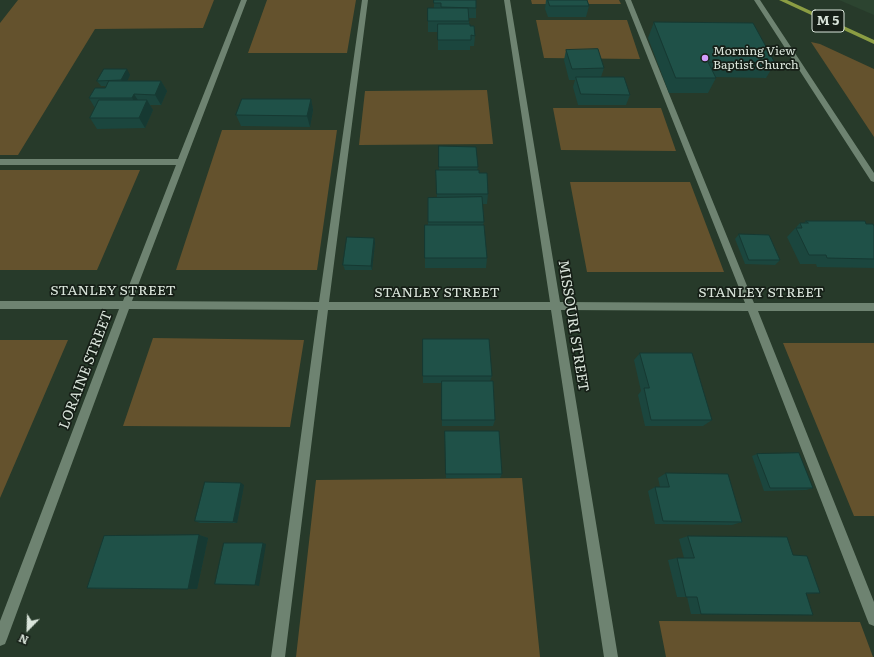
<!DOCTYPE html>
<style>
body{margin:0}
#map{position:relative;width:874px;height:657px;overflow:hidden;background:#273a2a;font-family:Literata,serif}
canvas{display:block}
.north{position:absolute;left:8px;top:609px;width:40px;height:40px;-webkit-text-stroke:3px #161f17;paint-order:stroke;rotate:203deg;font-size:11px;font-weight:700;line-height:16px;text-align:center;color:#dae5db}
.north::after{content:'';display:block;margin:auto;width:14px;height:18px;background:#dae5db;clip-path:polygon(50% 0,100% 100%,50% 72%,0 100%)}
</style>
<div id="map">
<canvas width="874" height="657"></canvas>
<div class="north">N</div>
</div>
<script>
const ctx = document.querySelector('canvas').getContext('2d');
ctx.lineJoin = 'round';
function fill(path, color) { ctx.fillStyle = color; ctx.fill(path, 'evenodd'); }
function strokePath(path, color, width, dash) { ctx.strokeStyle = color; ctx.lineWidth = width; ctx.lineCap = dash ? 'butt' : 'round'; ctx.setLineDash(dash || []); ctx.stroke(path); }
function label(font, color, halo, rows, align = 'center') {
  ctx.font = font + ' Literata,serif'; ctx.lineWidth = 3.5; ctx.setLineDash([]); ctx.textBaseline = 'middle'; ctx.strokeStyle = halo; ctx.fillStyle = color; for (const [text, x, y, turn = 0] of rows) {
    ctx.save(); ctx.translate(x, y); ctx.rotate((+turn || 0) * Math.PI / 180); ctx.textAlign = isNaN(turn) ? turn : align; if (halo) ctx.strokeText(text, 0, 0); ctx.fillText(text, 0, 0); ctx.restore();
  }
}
const built = new Path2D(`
 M839,0H874V15Z`);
const green = new Path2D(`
 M18,0H214L203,28L95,29L18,155H0V23Z
 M267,0H356L347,53H248Z
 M531,0H619L621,4H532Z
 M536,20H627L640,59L544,58Z
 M811,42L820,44L874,69V137Z
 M487,90L493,144L359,145L365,91Z
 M553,108H661L676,151L561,150Z
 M222,130H337L317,270H176Z
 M0,170H140L97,270H0Z
 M570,182H690L724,272H587Z
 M153,338L304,340L290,427L123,426Z
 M0,340H68L0,498Z
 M783,343H874V516H854Z
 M522,478L540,657H296L316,480Z
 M659,621L860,622L873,657H666Z`);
const minor = new Path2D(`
 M241,0H247L132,301L319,302L362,0H368L329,302H550L504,0H510L560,302L745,303L625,0H631L754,303H874V311H758L874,602V626L869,624L867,619L748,311L561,310L618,657H604L551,310H328L285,657H271L318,310L129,309L7,639L5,644L0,646V621L119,309H0V301H123L176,165H0V159H178Z
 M754,0H760L874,173V182L871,181Z`);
const major = new Path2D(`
 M779,0H787L874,40V44Z`);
const wall = new Path2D(`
 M434,0L476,8V18H469V24L475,36L474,46H470V50H438V32H428V8H434Z
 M546,0H587L589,6L586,17H548L545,9Z
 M654,22L775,63L766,78L715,77L716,78L708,93H669L648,38Z
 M566,50L604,68L601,77L630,95L626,105H578L573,87L575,80H569L564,60Z
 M130,75L127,81H161L167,91L161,105H150L153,110L145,128L97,129L90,118L95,108L89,98L105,88L106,86H101L97,81Z
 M311,99L313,110L310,127L241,126L236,115Z
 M439,146L478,167L477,170L488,194L487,204H482L484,222L483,225L487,258L486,268H425V258L428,225V198H437L436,170H439Z
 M806,221L866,224L874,226V268L817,267L816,264H800L787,237L800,223H804Z
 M739,234L780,260L775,265L745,264L735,239Z
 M374,238L375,243L372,270H345L343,265Z
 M640,353L712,420L703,426H645L638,395L641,391L634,360Z
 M423,376H492L490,381L495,420L493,426H442L441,383H423Z
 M445,431L502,474L500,478H446Z
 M757,454L813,488L806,490L764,491L752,456Z
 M666,473L742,522L732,525L655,524L648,491L655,487H660L658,478Z
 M244,485L237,523H200L195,521Z
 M199,535L208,538L197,589H100L87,588Z
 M688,536L793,555L820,593L806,594L701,614H691L687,597H677L668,560L677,558H684L679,539Z`);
const shadedWall = new Path2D(`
 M127,69L130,75L125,86L121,80Z
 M161,81L167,91L161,105L155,95Z
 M134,94L141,105L139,109L132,98Z
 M311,99L313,110L310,127L307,116Z
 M147,100L153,110L145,128L139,118Z
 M374,238L375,243L372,270L371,266Z
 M241,483L244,485L237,523L233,522Z
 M199,535L208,538L197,589H188Z
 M263,543L266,544L259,586L255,585Z`);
const building = new Path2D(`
 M434,0H476V8L441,7V3H434Z
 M548,0H587L589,6H550Z
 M428,8H468L469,21H428Z
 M654,22L753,23L775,63L708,62L716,78H676Z
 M438,24H470V26H474L475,36L471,35V40H438Z
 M598,49L604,68L572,69L566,50Z
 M104,69H127L121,80L97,81Z
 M576,77H624L630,95L581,94Z
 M109,81H161L155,95L134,94L132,98H89L95,88H105Z
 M242,99H311L307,116L236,115Z
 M99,100H147L139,118H90Z
 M439,146L476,147L478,167H439Z
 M436,170H479V173H487L488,194H437Z
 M482,197L484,222H428V198Z
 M806,221H865L866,224H873L874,226V259L827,258L826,255H809L796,228H802L800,223H808Z
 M425,225H484L487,258H425Z
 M739,234L769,235L780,260H749Z
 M347,237L374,238L371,266L343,265Z
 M423,339H489L492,376H423Z
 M640,353H692L712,420H651L644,388H649Z
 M442,381H493L495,420H442Z
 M445,431H499L502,474H446Z
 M799,453L813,488H770L757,454Z
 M666,473L728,474L742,522L663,521L655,487H669Z
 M205,482L241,483L233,522L195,521Z
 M199,535L188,589L87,588L104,536Z
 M688,536L787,537L793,555L807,556L820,593H806L813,615L701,614L697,597H686L677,558H694Z
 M224,543H263L255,585L215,584Z`);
const markers = [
 [705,58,4,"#d29dfd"]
];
const farPoinames = [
 ["Morning View",713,51],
 ["Baptist Church",713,65]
];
const shields = [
 [828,21,32]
];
const shieldNames = [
 ["M 5",828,21]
];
const streetNames = [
 ["STANLEY STREET",113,291],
 ["STANLEY STREET",437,293],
 ["STANLEY STREET",761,293],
 ["MISSOURI STREET",573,326,81],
 ["LORAINE STREET",86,370,-69]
];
fill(built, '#2c4430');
fill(green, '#64522d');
fill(minor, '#6e8371');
fill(major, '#8b9d43');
fill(wall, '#1b463e');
fill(shadedWall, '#163932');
fill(building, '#1f5148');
strokePath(building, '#163932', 1);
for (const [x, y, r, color] of markers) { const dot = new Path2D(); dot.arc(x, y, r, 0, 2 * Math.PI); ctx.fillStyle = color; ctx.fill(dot); strokePath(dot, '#161f17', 1.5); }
label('12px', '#dae5db', '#161f17', farPoinames, 'left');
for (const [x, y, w] of shields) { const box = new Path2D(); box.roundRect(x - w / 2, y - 11, w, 22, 3); ctx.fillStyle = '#161f17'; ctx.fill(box); strokePath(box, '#dae5db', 1); }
label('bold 13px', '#dae5db', null, shieldNames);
label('14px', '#dae5db', '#161f17', streetNames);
</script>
